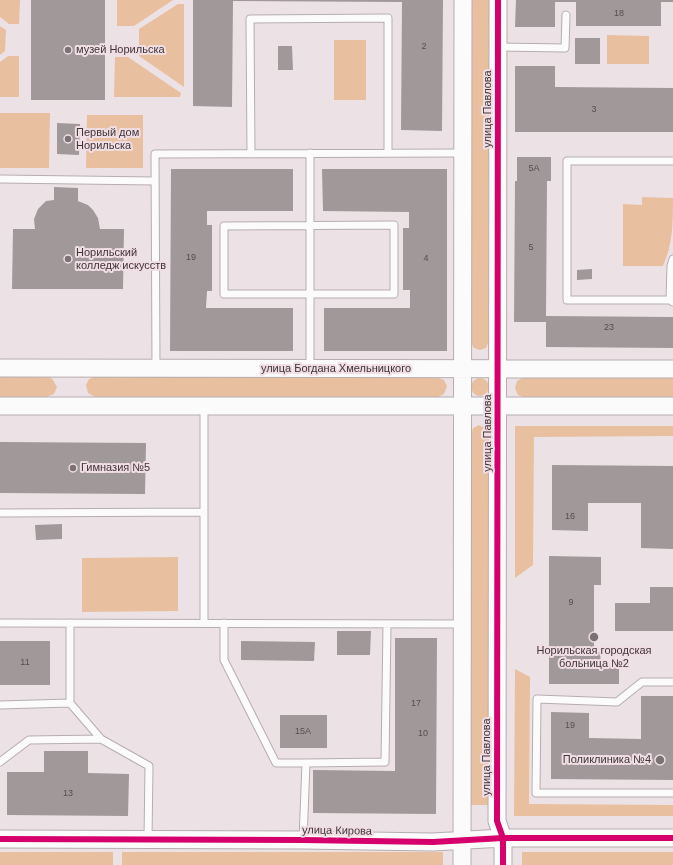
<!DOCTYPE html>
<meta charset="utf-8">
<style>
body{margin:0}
canvas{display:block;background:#ece2e5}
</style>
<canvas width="673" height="865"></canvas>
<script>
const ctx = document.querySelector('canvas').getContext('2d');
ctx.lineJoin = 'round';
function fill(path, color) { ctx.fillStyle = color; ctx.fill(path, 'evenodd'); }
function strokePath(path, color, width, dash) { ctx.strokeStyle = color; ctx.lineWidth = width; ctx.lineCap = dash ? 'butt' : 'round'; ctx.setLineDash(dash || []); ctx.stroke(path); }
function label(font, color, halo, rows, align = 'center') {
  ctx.font = font + ' Arial,sans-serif'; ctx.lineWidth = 4; ctx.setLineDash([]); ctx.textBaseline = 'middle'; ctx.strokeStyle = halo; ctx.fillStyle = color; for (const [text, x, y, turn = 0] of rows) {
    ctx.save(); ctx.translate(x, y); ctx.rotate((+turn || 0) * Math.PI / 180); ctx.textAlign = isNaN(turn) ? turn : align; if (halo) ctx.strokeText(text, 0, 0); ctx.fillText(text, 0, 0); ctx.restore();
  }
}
const green = new Path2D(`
 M0,0H20L19,24H9L0,17Z
 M117,0H173L134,26H117Z
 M471,0H489L488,343L486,348L480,350L474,348L471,343Z
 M178,4H184V87L139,56V29Z
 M0,26L6,30L5,51L0,55Z
 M607,35L649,36V64H607Z
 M334,40H366V100H334Z
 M8,56H19V97H0V62Z
 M115,57H128L181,93L180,97H114Z
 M0,113H50L49,168H0Z
 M87,115H143V168H86Z
 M642,197L673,198C673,222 673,244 663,266H623V204L642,205Z
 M0,377H50L53,380L57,387L54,394L46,397H0Z
 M95,377H437L444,380L447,386L444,394L438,397H95L88,393L86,385L89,379Z
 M524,377H673V397H524L518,395L515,388L517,381Z
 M471 387a9 9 0 1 1 18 0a9 9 0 1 1-18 0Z
 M479,425L487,429L488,435V805H471V435L473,428Z
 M515,426H673V436L534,437L533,565L515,578Z
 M178,557V611L82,612V558Z
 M515,669L530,677L529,804L673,805V816H514Z
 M0,852H113V865H0Z
 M122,852H443V865H122Z
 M522,852H673V865H522Z`);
const building = new Path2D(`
 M31,0H105V100H31Z
 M193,0H443L442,131L401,130L402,2L233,1L232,107L193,106Z
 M516,0H673V2H661V26H576V2H555V27H515Z
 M575,38H600V64H575Z
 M278,46H292L293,70H278Z
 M515,66H555V87L673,88V132H515Z
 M57,123L80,124L79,155L57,154Z
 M517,157H551V181H547L546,316L673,317V348L546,347V322H514L515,181H517Z
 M171,169H293V211H207V225H212V291H207L206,308H293V351H170Z
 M322,169H447V351H324V308H410V290H403V228H409V212L323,211Z
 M54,187L78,188V201L88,205L93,210L98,218L100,229H124L123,289H12L13,229H35L34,219L38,209L46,201L54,200Z
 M592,269V279L577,280V270Z
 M0,442L146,443L145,494L0,493Z
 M552,465L673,466V549L641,548V503H588V531L552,530Z
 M62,524V539L36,540L35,525Z
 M549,556L601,557V585H594V652H600L601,665H619V684H549Z
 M650,587H673V631H615V603H650Z
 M337,631H371L370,655H337Z
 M395,638H437L436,814L313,813V770L395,771Z
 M0,641H50V685H0Z
 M241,641L315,642L314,661L241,660Z
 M641,696H673V780L551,779V712L589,713V738L641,739Z
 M280,715H327V748H280Z
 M44,751H88V773L129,774L128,816L7,815V772H44Z`);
const service = new Path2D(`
 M499,47L565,48L566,15
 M310,153V369
 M251,154L250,19L388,18V153
 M673,161H567V300H670L673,302
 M0,179L155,181
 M394,225V294H224V226Z
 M670,300L671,266L673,259
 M156,368L155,154L462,153
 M204,406V623
 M0,513L204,512
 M0,623L462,624
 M224,623V660L276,763H306
 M673,682H642L617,702L537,699L536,793H673
 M70,703V623
 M0,705L70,703L101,739
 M0,762L29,740L101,739L149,766L148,839
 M303,840L306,763L385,762L387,624`);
const tertiary = new Path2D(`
 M498,0L497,821L503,838V865
 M0,368L673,369
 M0,406H673
 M0,839L303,840L433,842L503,838H673
 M462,865L463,0`);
const cycleway = new Path2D(`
 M498,0L497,821L503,838V865
 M0,839L303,840L433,842L503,838H673`);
const markers = [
 [68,50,4,"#7b7275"],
 [68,139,4,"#7b7275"],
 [68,259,4,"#7b7275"],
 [73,468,4,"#7b7275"],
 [594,637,5,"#7b7275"],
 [660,760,5,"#7b7275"]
];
const numberNames = [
 ["18",619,14],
 ["2",424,47],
 ["3",594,110],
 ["5А",534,169],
 ["5",531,248],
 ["19",191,258],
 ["4",426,259],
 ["23",609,328],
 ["16",570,517],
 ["9",571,603],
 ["11",25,663],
 ["17",416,704],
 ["19",570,726],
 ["15А",303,732],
 ["10",423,734],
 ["13",68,794]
];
const poiNames = [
 ["музей Норильска",76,50],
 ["Первый дом",76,133],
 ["Норильска",76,146],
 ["Норильский",76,253],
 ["колледж искусств",76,266],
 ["Гимназия №5",81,468],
 ["Норильская городская",594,651,"center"],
 ["больница №2",594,664,"center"],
 ["Поликлиника №4",651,760,"right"]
];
const streetNames = [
 ["улица Павлова",488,109,-90],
 ["улица Богдана Хмельницкого",336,369],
 ["улица Павлова",488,433,-90],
 ["улица Павлова",487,757,-90],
 ["улица Кирова",337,831,1]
];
fill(green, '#e8c09f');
fill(building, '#a09899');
strokePath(service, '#b5adb0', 9);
strokePath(tertiary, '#b5adb0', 19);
strokePath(service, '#fcfbfb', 7);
strokePath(tertiary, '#fcfbfb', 17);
strokePath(cycleway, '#d6006c', 6);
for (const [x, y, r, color] of markers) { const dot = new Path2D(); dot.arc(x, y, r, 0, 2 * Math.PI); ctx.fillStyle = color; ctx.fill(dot); strokePath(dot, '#f1dde4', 1.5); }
label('9px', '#564e51', null, numberNames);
label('11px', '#3e3639', '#f1dde4', poiNames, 'left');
label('11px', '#3e3639', '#f1dde4', streetNames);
</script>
